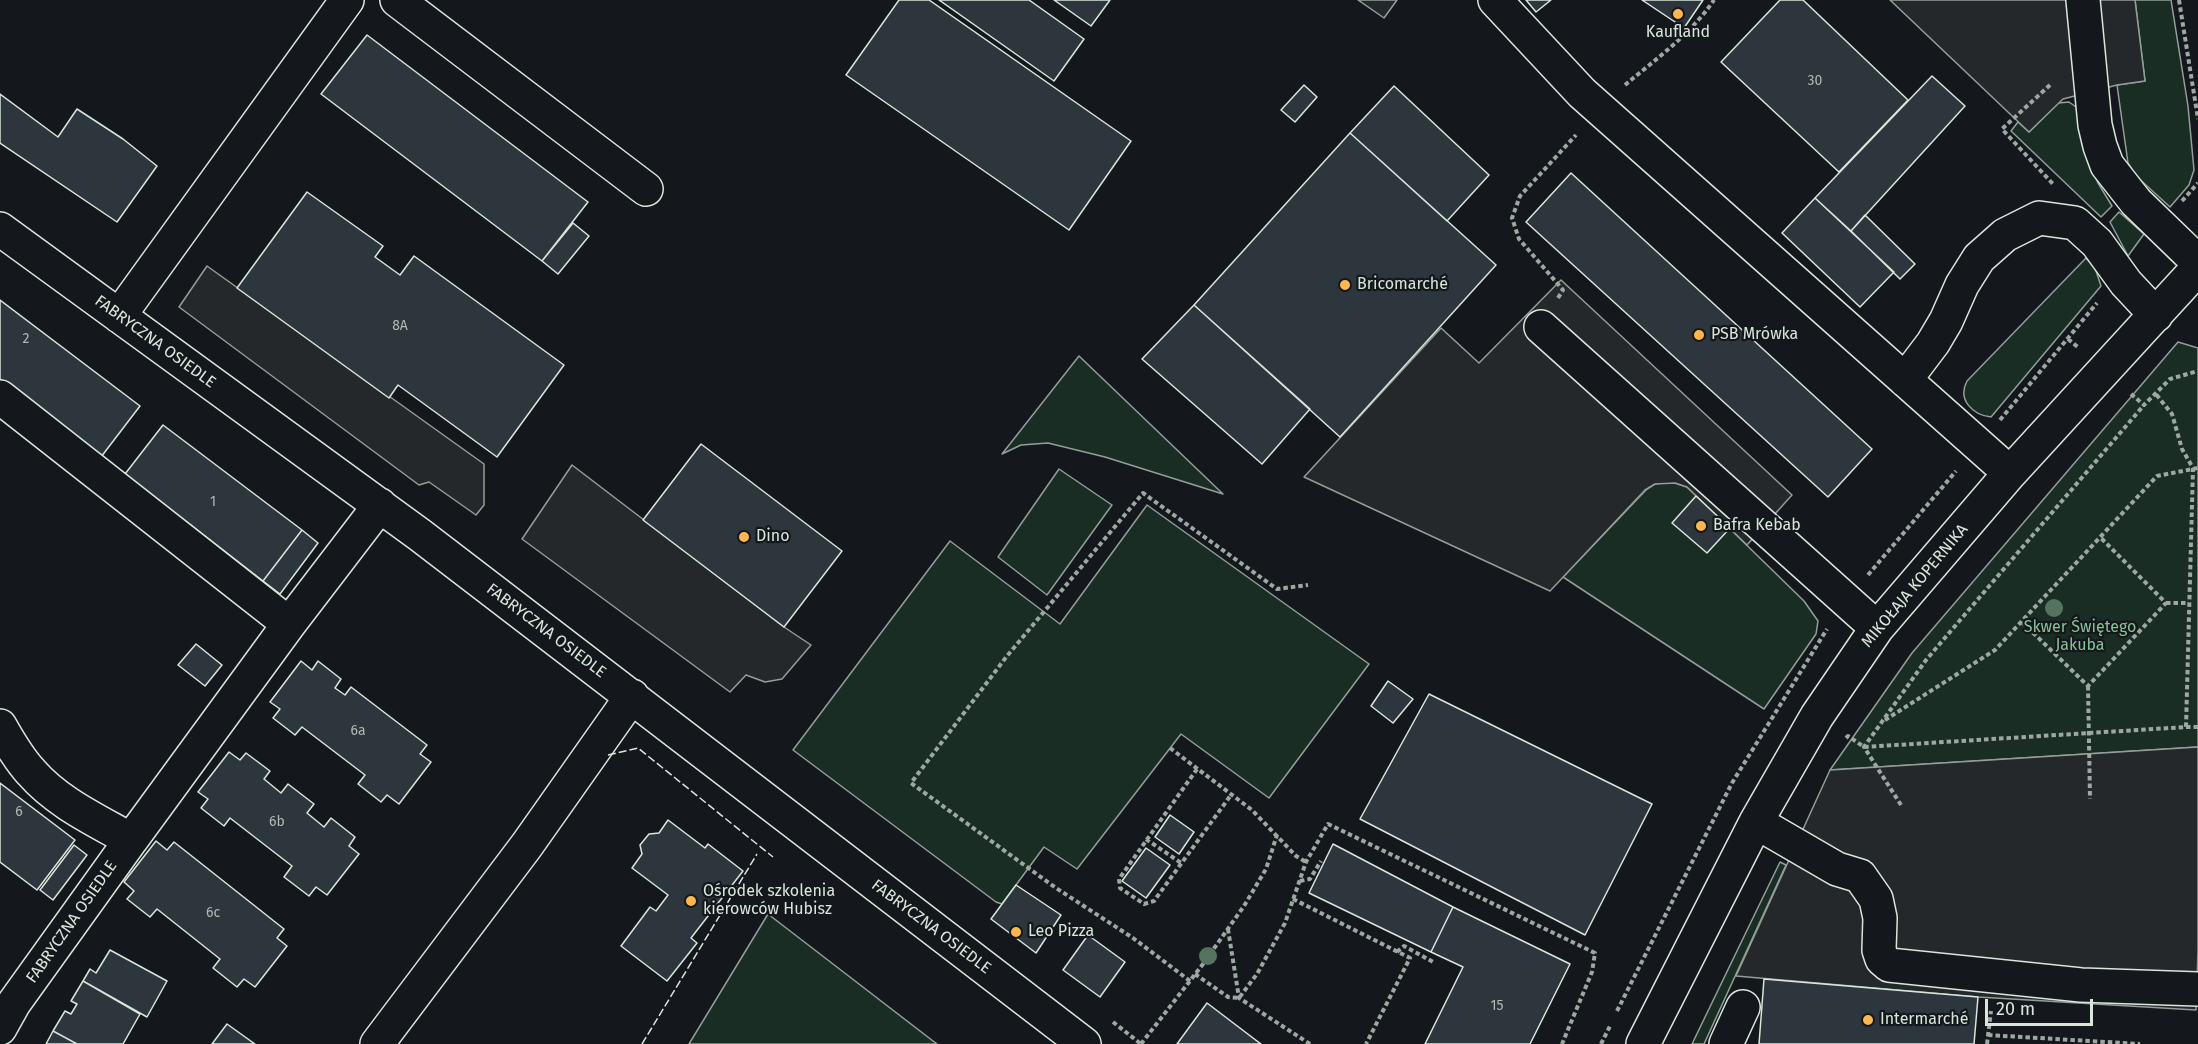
<!DOCTYPE html>
<meta charset="utf-8">
<style>
body{margin:0}
#map{position:relative;width:2198px;height:1044px;overflow:hidden;background:#14181c;font-family:"Fira Sans",sans-serif}
canvas{display:block}
.scale{position:absolute;left:1985px;top:999px;width:108px;height:27px;box-sizing:border-box;border:3px solid #d8e6dc;border-top:0;padding-left:8px;font-size:18px;line-height:21px;white-space:nowrap;color:#d8e6dc;-webkit-text-stroke:4px #14181c;paint-order:stroke}
</style>
<div id="map">
<canvas width="2198" height="1044"></canvas>
<div class="scale">20 m</div>
</div>
<script>
const ctx = document.querySelector('canvas').getContext('2d');
ctx.lineJoin = 'round';
function fill(path, color) { ctx.fillStyle = color; ctx.fill(path, 'evenodd'); }
function strokePath(path, color, width, dash) { ctx.strokeStyle = color; ctx.lineWidth = width; ctx.lineCap = dash ? 'butt' : 'round'; ctx.setLineDash(dash || []); ctx.stroke(path); }
function label(font, color, halo, rows, align = 'center') {
  ctx.font = font + ' "Fira Sans",sans-serif'; ctx.lineWidth = 4.5; ctx.setLineDash([]); ctx.textBaseline = 'middle'; ctx.strokeStyle = halo; ctx.fillStyle = color; for (const [text, x, y, turn = 0] of rows) {
    ctx.save(); ctx.translate(x, y); ctx.rotate((+turn || 0) * Math.PI / 180); ctx.textAlign = isNaN(turn) ? turn : align; if (halo) ctx.strokeText(text, 0, 0); ctx.fillText(text, 0, 0); ctx.restore();
  }
}
const green = new Path2D(`
 M2135,0H2171L2188,106L2194,170L2189,185L2170,207L2136,176L2128,163L2117,85L2145,81Z
 M2069,102L2079,109L2088,161L2098,183L2112,206L2101,217L2011,131L2018,122L2029,132L2058,103Z
 M2119,212L2144,234L2128,256L2110,222Z
 M2086,258L2095,268L2101,286L1991,417C1973,415 1957,400 1967,381Z
 M2178,342L2198,348V747L1830,770L1912,653Z
 M1079,356L1223,494L1105,457L1048,443L1021,445L1002,454Z
 M1059,469L1112,505L1047,595L998,557Z
 M1664,482L1675,483L1687,487L1804,601L1818,621L1816,634L1764,709L1563,577L1646,490L1655,484Z
 M1147,505L1369,664L1269,798L1181,734L1077,869L1044,847L1002,904L996,902L793,750L950,541L1060,624Z
 M1780,862L1786,865L1704,1044H1692Z
 M768,914L937,1044H689Z`);
const parking = new Path2D(`
 M1358,0H1397L1384,18Z
 M1890,0H2135L2145,81L2117,85L2063,99L2029,132Z
 M207,266L484,464V505L476,515L429,482L419,485L179,307Z
 M1561,280L1792,495L1747,545L1687,487L1675,483L1655,484L1645,490L1550,591L1304,477L1441,328L1479,363Z
 M572,465L784,627L811,645L782,679L765,682L746,675L730,692L522,539Z
 M2198,747V950L2196,1010L1978,997L1736,976L1830,770Z`);
const building = new Path2D(`
 M899,0H929L1131,141L1069,230L846,75Z
 M939,0H1029L1084,39L1054,81Z
 M1054,0H1110L1091,26Z
 M1526,0H1551L1536,12Z
 M1642,0H1703L1684,28Z
 M1780,0H1803L1908,100L1839,172L1721,62Z
 M367,35L588,202L542,261L321,94Z
 M1932,76L1965,106L1851,231L1815,198Z
 M1304,85L1317,97L1295,122L1281,110Z
 M1394,86L1489,175L1447,221L1350,133Z
 M0,94L58,137L77,109L123,139L157,166L117,222L0,143Z
 M1350,133L1496,265L1340,437L1194,305Z
 M1571,173L1872,449L1828,497L1526,222Z
 M307,192L383,246L375,257L400,275L414,256L564,365L497,457L398,385L389,398L237,288Z
 M1815,198L1894,272L1860,307L1782,233Z
 M1865,215L1915,264L1900,279L1851,231Z
 M573,223L589,236L558,274L542,261Z
 M0,300L140,406L101,457L0,379Z
 M1194,305L1310,409L1262,464L1142,359Z
 M163,425L302,530L263,581L125,474Z
 M701,444L842,551L784,627L643,520Z
 M1696,496L1730,528L1707,553L1672,523Z
 M302,530L318,543L280,594L263,581Z
 M196,644L222,665L205,686L178,665Z
 M301,661L312,670L318,661L341,679L335,688L345,695L351,687L427,745L420,754L431,762L399,804L387,795L381,802L358,784L365,775L302,727L295,735L273,718L280,709L270,702Z
 M1388,681L1413,699L1393,723L1371,706Z
 M1429,694L1652,804L1585,935L1360,819Z
 M229,752L240,760L246,753L270,771L264,779L281,793L288,784L314,804L307,813L324,827L331,818L355,837L349,846L359,854L327,895L316,887L309,896L284,877L292,866L230,818L224,826L201,808L208,799L198,792Z
 M0,783L75,840L37,890L0,862Z
 M1170,815L1194,832L1179,854L1155,837Z
 M668,820L705,848L708,844L743,871L691,938L697,943L667,981L621,946L650,907L656,911L668,895L632,868L642,854L640,845L649,834L659,833Z
 M156,841L167,850L174,842L284,929L277,938L287,946L255,987L244,979L237,987L213,968L220,959L157,909L150,917L127,899L134,891L124,882Z
 M1333,844L1453,907L1431,952L1309,893Z
 M74,845L87,855L53,900L40,890Z
 M1146,848L1170,865L1146,898L1122,881Z
 M1016,885L1061,915L1036,953L991,919Z
 M1453,907L1570,964L1530,1044H1425L1463,967L1431,952Z
 M1088,935L1125,962L1100,997L1063,970Z
 M110,950L167,981L147,1017L83,981L90,969L96,973Z
 M1764,979L1978,997L1974,1044H1759Z
 M83,981L140,1014L123,1044H77L53,1031L65,1011L71,1014L77,1004L71,1001Z
 M1207,1003L1261,1044H1177Z
 M227,1024L255,1044H212Z
 M53,1031L77,1044H46Z`);
const path = new Path2D(`
 M2179,0L2198,119
 M1625,85C1656,59 1691,34 1714,0
 M2050,85L2002,129L2053,184
 M2182,201L2198,183
 M1558,298L1563,290L1519,239L1512,218L1520,196L1576,135
 M2068,339L2079,348
 M2131,394L2144,405L2170,379L2198,371
 M2000,420L2097,303
 M1868,575L1956,471
 M2166,603H2188
 M2022,622L2088,686L2166,603L2101,538
 M2088,686L2090,799
 M1885,720L1995,650L2157,476L2198,468
 M2186,727H2198
 M1846,738L1848,736L1864,747L2186,727L2193,468L2182,449L2172,414L2155,393
 M1170,748L1252,810L1296,856L1306,862
 M1197,769L1119,879L1120,888L1144,904L1154,901L1231,795
 M1901,805L1864,747L1926,660L2144,405
 M1146,839L1181,863
 M1300,881L1310,879L1321,861
 M1293,899L1410,958L1366,1044
 M1228,929L1239,998L1310,1044
 M1397,952L1404,946L1435,963
 M1195,974L1228,997L1239,998L1257,974L1285,923L1306,862L1328,824L1595,953L1592,972L1562,1044
 M1190,981L1133,938L1056,888L911,783L1007,656L1143,493L1277,589L1308,585
 M1617,1011L1732,783L1827,629
 M1113,1022L1141,1044
 M1988,1035L2140,1044
 M1141,1044L1203,964L1244,906L1266,869L1277,835
 M1601,1044L1610,1026
 M1987,1044L1991,1011`);
const minor = new Path2D(`
 M397,0L646,189
 M1495,0L1582,93L2010,473
 M2083,0L2095,125L2100,146L2107,165L2136,202L2198,262
 M0,229L420,535L1084,1044
 M119,316L347,0
 M1541,327L1877,628
 M1905,380L1933,343L1946,321L1962,285L1979,258L2005,235L2039,218L2075,223L2097,243L2126,283L2156,315
 M0,397L289,624
 M0,726C9,742 19,759 31,772C58,803 96,820 131,840L289,624L380,505
 M1756,822L1837,869L1860,876L1876,899L1880,918L1879,950L1882,959L1889,965L2081,985L2198,989
 M0,1028L14,1003L131,840
 M377,1044L527,845L632,696
 M1643,1044L1756,822L1817,716L1877,628L2010,473L2198,268
 M1726,1044L1743,1007`);
const fence = new Path2D(`
 M608,755L638,748L773,857
 M642,1044L757,854`);
const trees = [
 [2054,608],
 [1208,956]
];
const markers = [
 [1678,14,6,"#ffb74d"],
 [1345,285,6,"#ffb74d"],
 [1699,335,6,"#ffb74d"],
 [1701,526,6,"#ffb74d"],
 [744,537,6,"#ffb74d"],
 [691,901,6,"#ffb74d"],
 [1016,932,6,"#ffb74d"],
 [1868,1020,6,"#ffb74d"]
];
const numberNames = [
 ["30",1815,81],
 ["8A",400,326],
 ["2",26,339],
 ["1",213,502],
 ["6a",358,731],
 ["6",19,812],
 ["6b",277,822],
 ["6c",213,913],
 ["15",1497,1006]
];
const poiNames = [
 ["Kaufland",1678,33,"center"],
 ["Bricomarché",1357,285],
 ["PSB Mrówka",1711,335],
 ["Bafra Kebab",1713,526],
 ["Dino",756,537],
 ["Ośrodek szkolenia",703,892],
 ["kierowców Hubisz",703,910],
 ["Leo Pizza",1028,932],
 ["Intermarché",1880,1020]
];
const streetNames = [
 ["FABRYCZNA OSIEDLE",155,342,36],
 ["MIKOŁAJA KOPERNIKA",1915,586,-50],
 ["FABRYCZNA OSIEDLE",546,631,37],
 ["FABRYCZNA OSIEDLE",72,922,-55],
 ["FABRYCZNA OSIEDLE",931,927,37]
];
const parkNames = [
 ["Skwer Świętego",2080,628],
 ["Jakuba",2080,646]
];
fill(green, '#1a2d24');
strokePath(green, '#939e99', 1.5);
fill(parking, '#24282b');
strokePath(parking, '#939e99', 1.5);
fill(building, '#2c363c');
strokePath(building, '#d8e6dc', 1.5);
strokePath(minor, '#d8e6dc', 36);
strokePath(path, '#9da8a2', 4, [4.5, 3]);
strokePath(minor, '#14181c', 33);
strokePath(fence, '#d8e6dc', 1.5, [8, 3]);
ctx.fillStyle = '#55745f';
for (const [x, y] of trees) { ctx.beginPath(); ctx.arc(x, y, 9, 0, 2 * Math.PI); ctx.fill(); }
for (const [x, y, r, color] of markers) { const dot = new Path2D(); dot.arc(x, y, r, 0, 2 * Math.PI); ctx.fillStyle = color; ctx.fill(dot); strokePath(dot, '#14181c', 2); }
label('14px', '#adbab4', null, numberNames);
label('16px', '#d8e6dc', '#14181c', poiNames, 'left');
label('16px', '#d8e6dc', '#14181c', streetNames);
label('16px', '#8ac095', '#14181c', parkNames);
</script>
